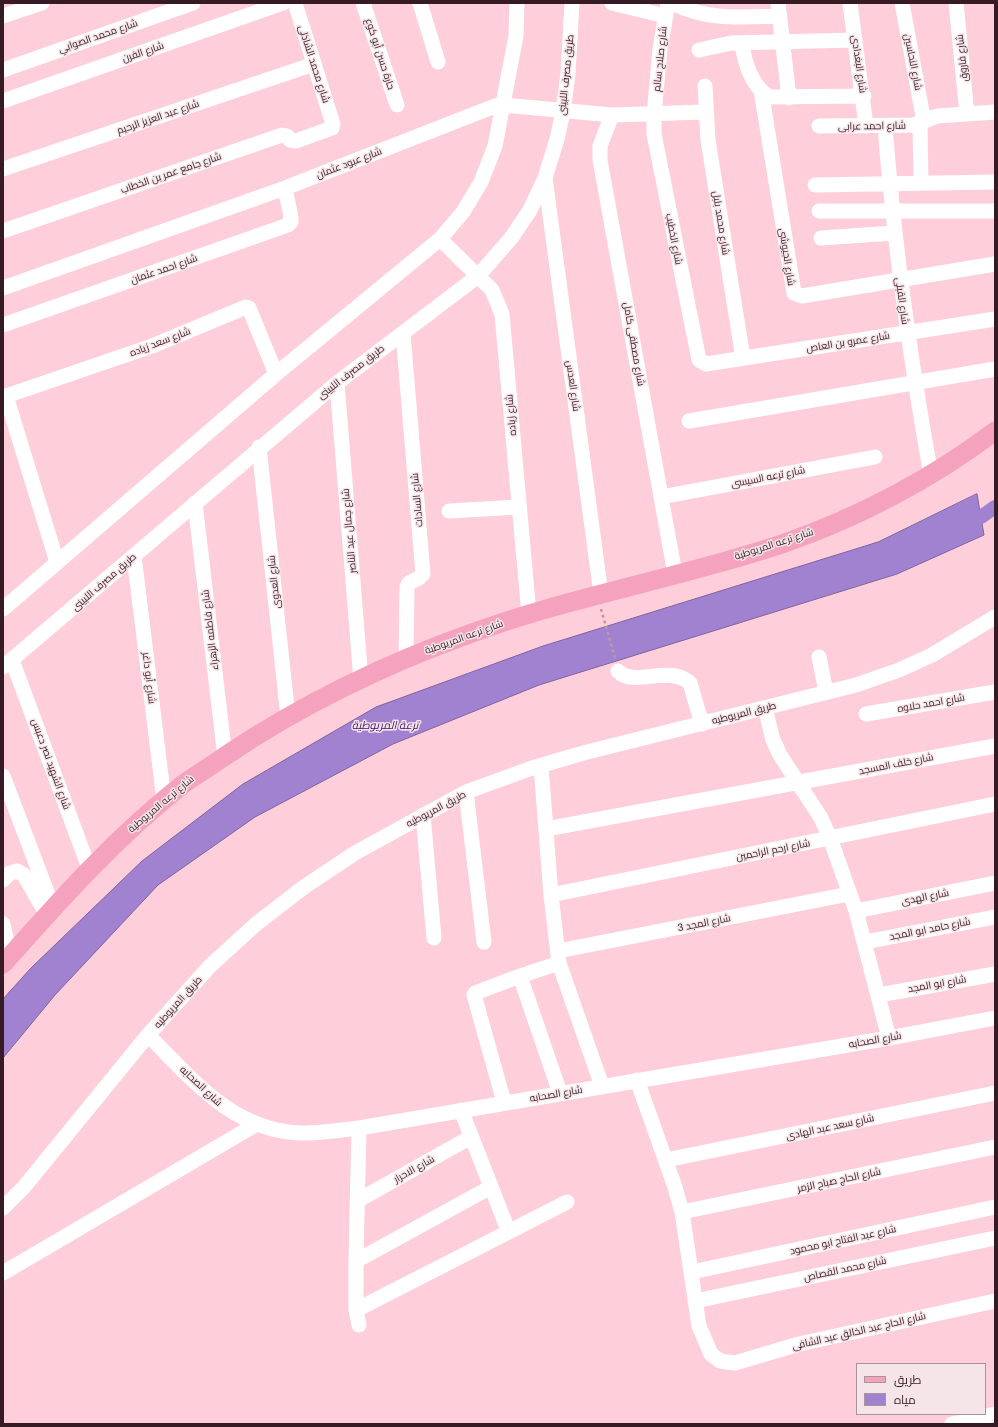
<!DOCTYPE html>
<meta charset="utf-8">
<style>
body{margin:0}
#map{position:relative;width:998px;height:1427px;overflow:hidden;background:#feceda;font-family:Lato,Cairo,sans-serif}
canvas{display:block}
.frame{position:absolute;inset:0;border:4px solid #371b24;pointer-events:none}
.legend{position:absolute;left:856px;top:1363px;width:130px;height:52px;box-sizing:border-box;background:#f5e5e9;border:1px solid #a9949a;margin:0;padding:5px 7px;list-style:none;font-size:12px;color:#371b24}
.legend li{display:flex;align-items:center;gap:8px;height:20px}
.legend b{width:20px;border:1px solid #a9949a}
</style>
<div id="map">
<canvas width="998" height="1427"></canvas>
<div class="frame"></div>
<ul class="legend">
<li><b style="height:5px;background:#f5a2bf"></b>طريق</li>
<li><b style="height:11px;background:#a082d1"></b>مياه</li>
</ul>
</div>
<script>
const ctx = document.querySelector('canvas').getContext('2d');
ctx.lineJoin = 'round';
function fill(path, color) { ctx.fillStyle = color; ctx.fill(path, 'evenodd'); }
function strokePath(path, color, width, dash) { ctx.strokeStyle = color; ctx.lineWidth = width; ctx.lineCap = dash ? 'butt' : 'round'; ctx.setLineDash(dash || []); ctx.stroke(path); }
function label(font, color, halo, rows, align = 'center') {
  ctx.font = font + ' Lato,Cairo,sans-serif'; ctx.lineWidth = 3; ctx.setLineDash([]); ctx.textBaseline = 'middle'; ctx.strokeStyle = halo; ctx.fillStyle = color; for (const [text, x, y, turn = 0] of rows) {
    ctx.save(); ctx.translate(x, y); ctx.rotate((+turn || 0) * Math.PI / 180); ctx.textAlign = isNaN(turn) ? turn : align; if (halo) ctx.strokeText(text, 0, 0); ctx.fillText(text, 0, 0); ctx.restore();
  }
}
const water = new Path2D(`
 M977,494L984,535L897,574L539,685L393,744L255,817L158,885L55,995L3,1058V999L31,968L142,861L243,784L376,707L543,646L878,542Z`);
const canal = new Path2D(`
 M981,517L995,507`);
const path = new Path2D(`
 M601,609L615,658`);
const minor = new Path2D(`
 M363,3L397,105
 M420,3L438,62
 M612,3L665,16
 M668,3L660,49L654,115V134L699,360L706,364L995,319
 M672,3C709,21 740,17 780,16
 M778,3L789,98
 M850,3L866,126
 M902,3L924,122
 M956,3L967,114
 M3,16L42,3
 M742,43C744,61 752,88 770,97L864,96
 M699,50L731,43L855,40
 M3,70L193,3
 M705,86L708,140L743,358
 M761,90L794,293L802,296L995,264
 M3,101L283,3
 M612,115L600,146V160L675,574
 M920,124L921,183
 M819,126L914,125L937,116L995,112
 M885,126C894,244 910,359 931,475
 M3,169L314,64
 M545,178L601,594
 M815,185L995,182
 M819,211H995
 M3,231L282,135L287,136L290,140L296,141L332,128L333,124L295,3
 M821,238L894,233
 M440,239L492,290L502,314L529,614
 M3,288L285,188L495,106L503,105L612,115L705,112
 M3,325L288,225L291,222V217L285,188
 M403,333L423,574L419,578L409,583L407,587L406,658
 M337,383L361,680
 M6,396L57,562
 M3,397L152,346L246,307L249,308L276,374
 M689,421L995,369
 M259,447L288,717
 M661,497L875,457
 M195,503L225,757
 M449,511L519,507
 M134,556L164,800
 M3,609L276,374L440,239L463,212L481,182L495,146L516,36L517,3
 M819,657L826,692
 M12,660L89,868
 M3,667L337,383L478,276L512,237L530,210L545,178L557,139L563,112L568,74L572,3
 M618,671C634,688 669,664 690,683L702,724
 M765,708L773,740L780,755L821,818L830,838L856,911L889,1038
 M866,714L995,692
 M541,766L551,895L559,963L602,1086
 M3,776L53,908
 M466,792L484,942
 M423,815L434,938
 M546,829L995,746
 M3,880L10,873L17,871L24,875L47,915
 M551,895L995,804
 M856,911L995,883
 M3,924L10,957
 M865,942L995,917
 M558,951L849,894
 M559,963L520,976L560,1093
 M879,995L995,974
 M148,1035C191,1078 232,1130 299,1133C319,1134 339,1130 359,1128L889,1038L995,1018
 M637,1080L675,1187L682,1212L699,1326L711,1354L720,1361L735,1363L799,1344L995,1301
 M504,1102L474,995L475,993L520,976
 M461,1110L508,1230
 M359,1128L356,1261V1310L359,1325
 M666,1160L995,1093
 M357,1201L471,1137
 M3,1208L24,1187L148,1035L210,966L256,924L304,887L355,853L466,792L532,768L587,752L856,685L899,670L932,655L995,617
 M682,1212L995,1147
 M356,1261L491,1187
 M692,1272L995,1207
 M3,1273L255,1125
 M695,1301L995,1238
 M356,1310L567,1202
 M952,1424L995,1414`);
const major = new Path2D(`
 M3,964C60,900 114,839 182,785C196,775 211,766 225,756C301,705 385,664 472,633C573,596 680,578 782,544C859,517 930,480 995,431`);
const streetNames = [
 ["شارع محمد الصوابي",98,36,-19],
 ["شارع الفرن",143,52,-19],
 ["حارة حسن أبو كوع",380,54,72],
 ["شارع فاروق",962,58,-96],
 ["شارع صلاح سالم",660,59,-84],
 ["شارع النحاسين",913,62,79],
 ["شارع محمد الشاذلى",314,64,72],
 ["شارع البغدادى",859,64,82],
 ["طريق مصرف اللبينى",566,75,-84],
 ["شارع عبد العزيز الرحيم",158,117,-19],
 ["شارع احمد عرابى",872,126,-1],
 ["شارع عبود عثمان",349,163,-21],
 ["شارع جامع عمر بن الخطاب",171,173,-19],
 ["شارع محمد بلبل",721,223,81],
 ["شارع الخطيب",674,239,79],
 ["شارع الجيوشى",787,257,81],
 ["شارع احمد عثمان",164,269,-19],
 ["شارع القبلى",902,301,82],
 ["شارع سعد زياده",160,342,-21],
 ["شارع عمرو بن العاص",848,342,-9],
 ["شارع مصطفى كامل",634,344,80],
 ["طريق مصرف اللبينى",351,372,-38],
 ["شارع العدس",573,386,82],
 ["شارع زياده",511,415,-95],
 ["شارع ترعه السيسى",768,477,-11],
 ["شارع السادات",417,500,-95],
 ["شارع جمال عبد الناصر",349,531,-95],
 ["شارع ترعه المريوطية",774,544,-18],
 ["طريق مصرف اللبينى",104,582,-41],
 ["شارع العدوى",274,582,-96],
 ["شارع فاطمه الزهراء",210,630,-97],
 ["شارع ترعه المريوطية",464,637,-20],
 ["شارع أبو داغر",149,678,83],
 ["شارع احمد حلاوه",931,703,-10],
 ["طريق المريوطيه",744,713,-14],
 ["شارع الشهيد نصر دعبس",51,764,70],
 ["شارع خلف المسجد",896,764,-11],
 ["شارع ترعه المريوطية",161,804,-40],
 ["طريق المريوطيه",436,809,-28],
 ["شارع ارحم الراحمين",773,850,-11],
 ["شارع الهدى",925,897,-11],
 ["شارع المجد 3",704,923,-11],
 ["شارع حامد ابو المجد",930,929,-11],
 ["شارع ابو المجد",937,984,-10],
 ["طريق المريوطيه",178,1002,-48],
 ["شارع الصحابه",875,1040,-10],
 ["شارع الصحابه",201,1086,43],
 ["شارع الصحابه",556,1094,-10],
 ["شارع سعد عبد الهادى",830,1127,-12],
 ["شارع الاحرار",414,1169,-29],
 ["شارع الحاج صباح الزمر",839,1180,-12],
 ["شارع عبد الفتاح ابو محمود",843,1240,-12],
 ["شارع محمد القصاص",845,1269,-12],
 ["شارع الحاج عبد الخالق عبد الشافى",859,1331,-13]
];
const waterNames = [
 ["ترعة المريوطية",385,725]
];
fill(water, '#a082d1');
strokePath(water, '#80639d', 1);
strokePath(canal, '#a082d1', 14);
strokePath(path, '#c298a3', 2.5, [3, 3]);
strokePath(minor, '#fff', 15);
strokePath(major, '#f5a2bf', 19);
label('10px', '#371b24', '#f5e5e9', streetNames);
label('italic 11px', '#411070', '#f5e5e9', waterNames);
</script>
